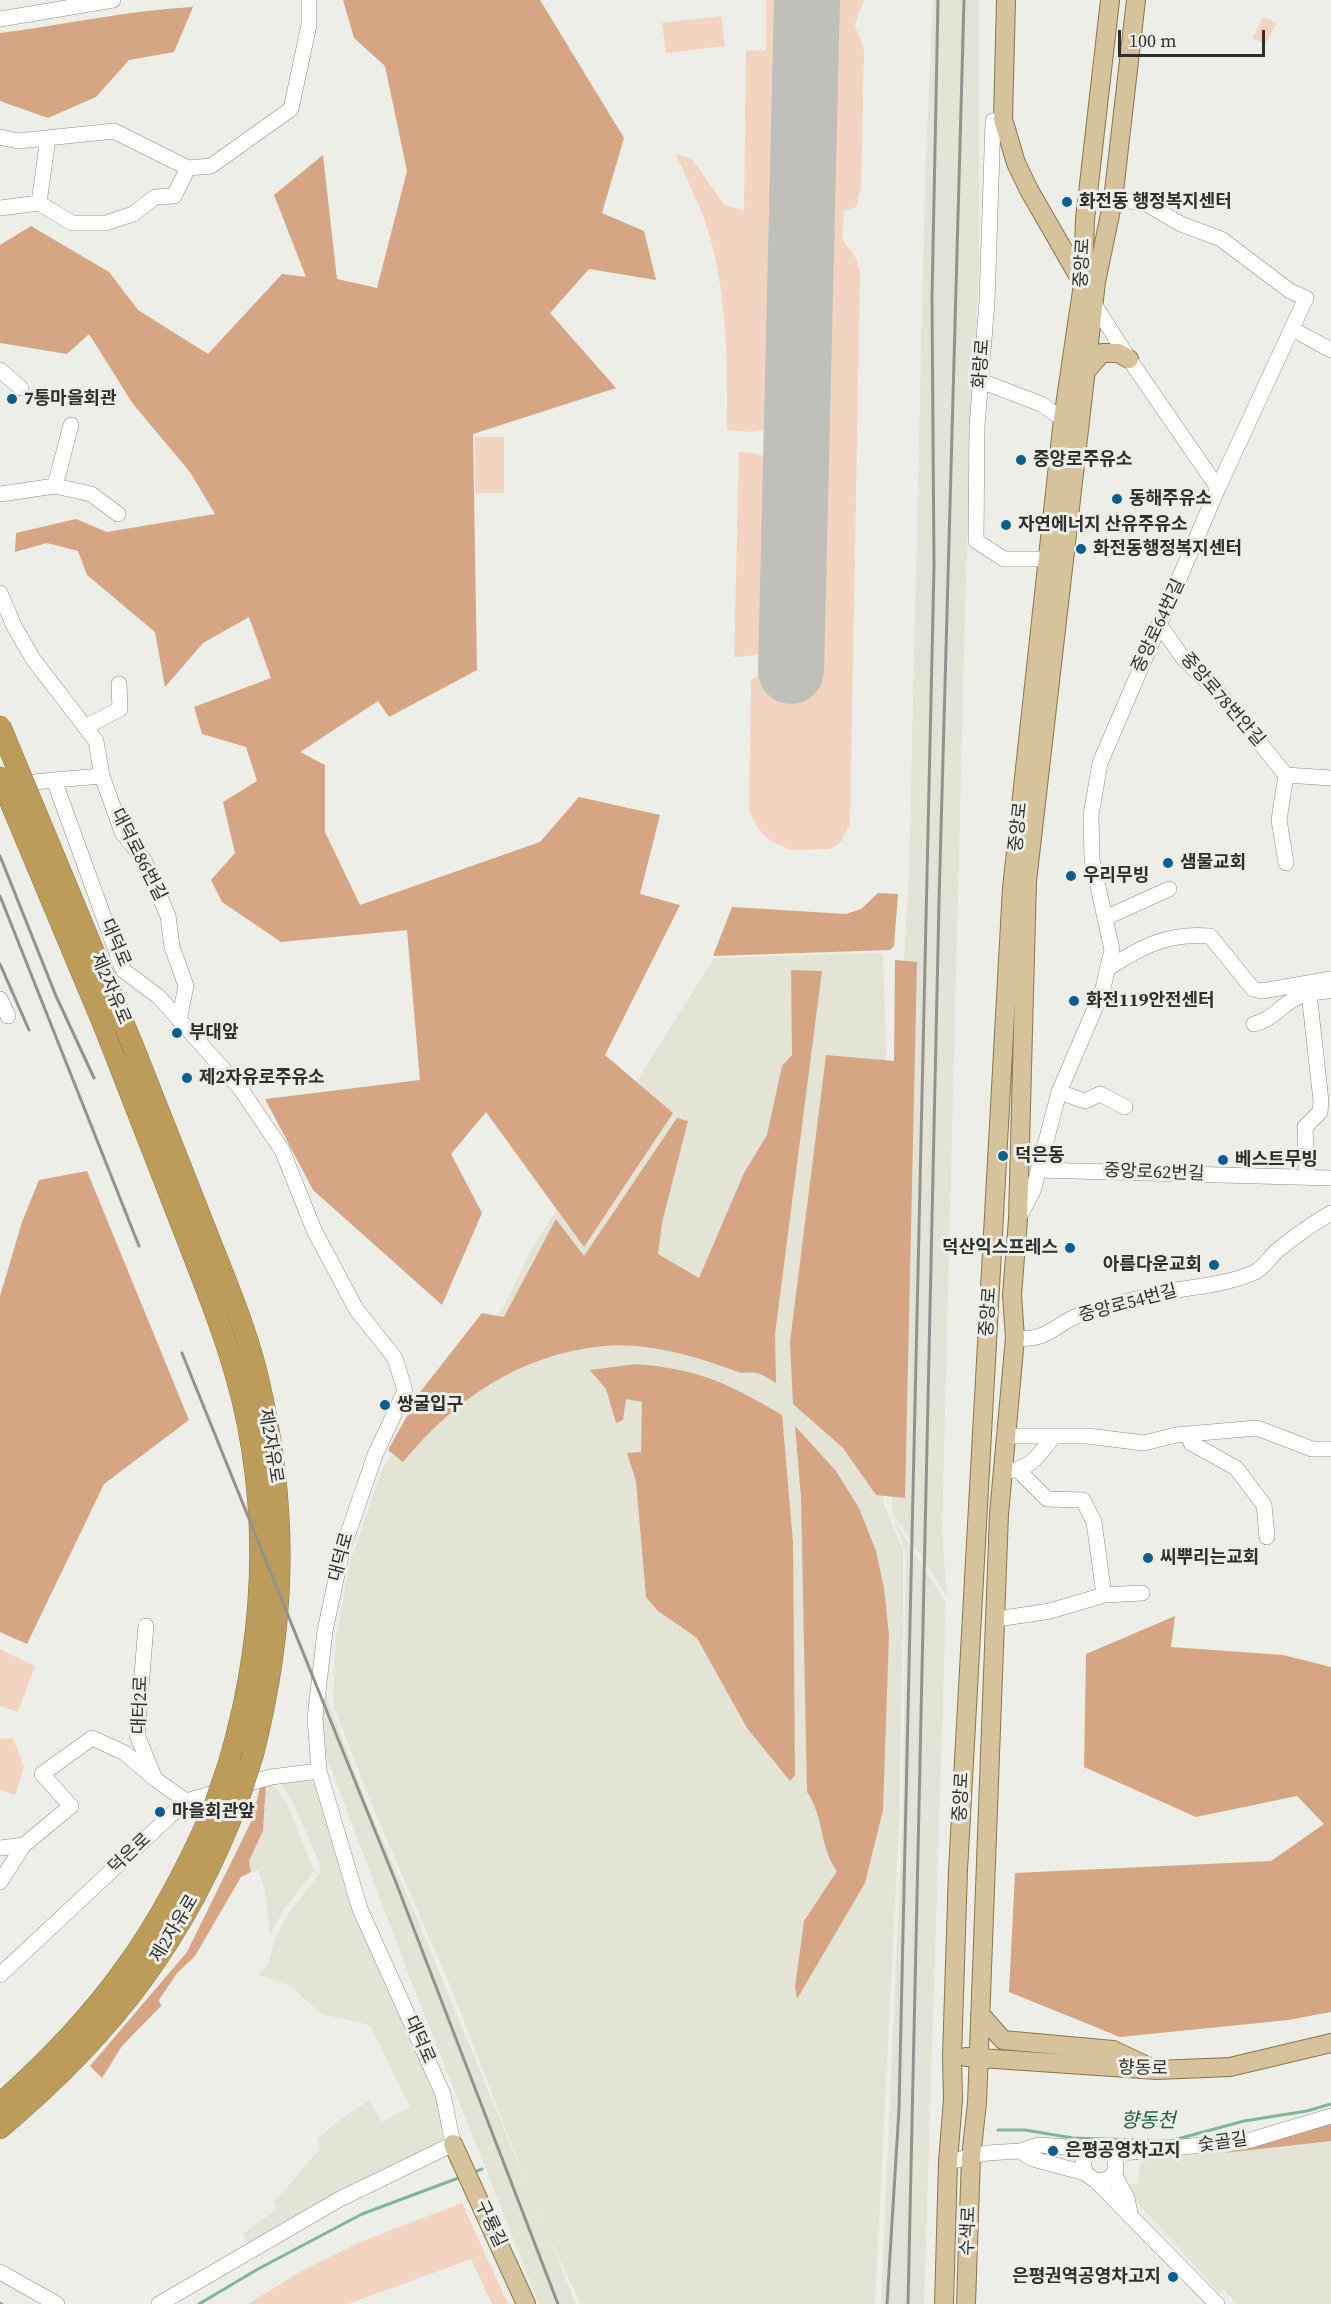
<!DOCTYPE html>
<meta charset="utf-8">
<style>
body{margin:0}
#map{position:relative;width:1331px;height:2304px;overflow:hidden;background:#edeee7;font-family:"Source Serif 4",serif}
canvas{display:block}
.scale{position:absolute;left:1118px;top:30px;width:147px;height:27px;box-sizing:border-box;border:3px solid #2f2f2d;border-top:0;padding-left:8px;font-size:18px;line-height:21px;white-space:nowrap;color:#2f2f2d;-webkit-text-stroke:4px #edeee7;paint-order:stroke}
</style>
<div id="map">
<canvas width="1331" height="2304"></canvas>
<div class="scale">100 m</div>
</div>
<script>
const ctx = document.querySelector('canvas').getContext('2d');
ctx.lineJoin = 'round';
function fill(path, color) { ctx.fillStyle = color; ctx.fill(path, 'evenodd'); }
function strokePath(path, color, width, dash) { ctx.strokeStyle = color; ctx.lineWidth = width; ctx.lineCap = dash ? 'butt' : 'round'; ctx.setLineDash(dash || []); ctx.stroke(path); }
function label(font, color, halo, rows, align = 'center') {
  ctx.font = font + ' "Source Serif 4","Noto Sans KR",serif'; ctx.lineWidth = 6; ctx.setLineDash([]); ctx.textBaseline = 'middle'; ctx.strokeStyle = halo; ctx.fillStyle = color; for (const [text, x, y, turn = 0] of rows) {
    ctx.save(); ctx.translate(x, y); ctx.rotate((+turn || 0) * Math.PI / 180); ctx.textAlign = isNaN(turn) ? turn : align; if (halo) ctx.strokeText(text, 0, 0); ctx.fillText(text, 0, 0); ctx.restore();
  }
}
const built = new Path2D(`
 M933,0H979V263L966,574L942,1533L947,1596L892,1512L896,1090L909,876L925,179Z
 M883,953L886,1051L883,1503L903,1550V1608L899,1824L875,2304H581L542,2223L450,1985L369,1798L333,1704L336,1637L350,1562L383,1467L505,1304L531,1250L714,958Z
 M893,1518L946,1603L924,2304H881L903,1803L906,1553Z
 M326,1695L368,1807L419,1923L576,2304H539L410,1978L306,1702Z
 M318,1778L438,2096L443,2142L249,2245L243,2234L278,2208L273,2203L320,2149L317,2139L337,2122L369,2100L382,2122L410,2107L370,2025L322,2014L289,1985L259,1975L268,1964L275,1938L289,1913L320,1873V1864L293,1802L279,1781Z
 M266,1783H272L288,1806L314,1871L284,1909L270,1935L265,1890L258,1870L251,1872L249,1861L263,1831Z
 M1331,2121V2304H1237L1224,2290L1219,2292L1124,2188L1128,2185L1138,2184L1141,2156Z`);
const green = new Path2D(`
 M766,0H790L781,410C775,437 748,432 727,430C728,363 727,295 708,230C700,204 686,179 676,154L692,159L725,206L744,210L746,51L766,50Z
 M818,0H865L858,14L855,26L864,49L861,188L856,207L844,211L842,239L856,258L860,274L850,824L840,843L830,849L791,850L771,841L760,831L750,814L749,806L751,680L761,674L805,677Z
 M721,16L725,46L666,53L662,23Z
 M1263,17L1276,23L1265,45L1253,38Z
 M475,437H504V493H475Z
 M739,452C759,453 774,455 780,476L775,636C767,656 752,656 734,657Z
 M0,1649L35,1666L18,1712L0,1706Z
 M13,1738L24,1767L15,1795L0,1790V1739Z
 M462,2203L508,2304H492L471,2259L348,2304H248L303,2270L363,2241Z`);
const forest = new Path2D(`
 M343,0H540L624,138L602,213L644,231L656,280L589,269L550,313L616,388L473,434L477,670L389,717L378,701L300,752L325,765V832L360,905L540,842L579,797L660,815L640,894L680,905L605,1055L673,1113L584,1247L486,1112L451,1154L482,1213L442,1305L313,1190L265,1099L420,1080L407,930L281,942L222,902L211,880L235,853L223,802L257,781L246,747L202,734L194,707L271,678L249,617L203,643L165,687L155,632L87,575L78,551L47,543L15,552L16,533L76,519L107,532L215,514L190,472L133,404L89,334L67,354L0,343V245L31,226L109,272L138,310L208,354L282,274L306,277L274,195L323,155L337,279L377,288L407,171L385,66L354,38Z
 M193,7L174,52L129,60L96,97L48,118L0,101V33C65,25 128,10 193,7Z
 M878,893L898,894L894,946L890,950L713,956L732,907L846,914L861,909Z
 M895,960L917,962L905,1498L876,1495L843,1448L793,1404L790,1342L826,1055L894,1061Z
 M791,970L822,971L775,1334L776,1383C770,1380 763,1374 756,1373C750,1371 744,1374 738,1372C697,1357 648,1342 604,1346C520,1354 455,1399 403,1462L388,1450L421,1391L482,1313L504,1317L556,1219L584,1256L677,1118L688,1121L662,1223L658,1254L699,1278L744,1173L767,1135L782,1066L792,1055Z
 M87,1171L189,1420L104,1484L27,1644L0,1632V1296L22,1222L39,1180Z
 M637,1364C701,1370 728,1383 782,1415L793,1542L795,1775L790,1781L747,1728L697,1638L658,1611L646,1597L636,1481L627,1453L641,1452L642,1402L626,1399L623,1420L616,1423L606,1389L590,1370Z
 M795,1426L836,1471L859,1508L876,1551L884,1588L889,1635L883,1810L865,1883L797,1999L795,1987L804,1921L837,1871C820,1849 824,1816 807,1792L801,1498Z
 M1175,1616L1171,1647L1283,1655L1331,1667V2012L1288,2020L1120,2037L1009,1992L1015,1873L1271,1861L1324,1824L1297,1796L1196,1817L1084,1767L1086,1654Z
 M261,1783H266L263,1831L249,1861L251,1872L241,1877L195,1956L177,1973L159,2000L161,2006L122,2046L102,2078L90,2066L187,1952L252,1820Z
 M1331,2123V2141L1224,2153C1260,2144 1294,2133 1331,2123Z`);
const stream = new Path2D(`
 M998,2130H1025L1073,2138L1170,2141L1244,2121L1307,2111L1331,2104
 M472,2173L482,2169
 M0,2303L2,2304
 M199,2304L258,2269L362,2214L461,2177`);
const runway = new Path2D(`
 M791,671L807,0`);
const minor = new Path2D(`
 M0,19L113,0
 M1003,119L993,121L987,302L977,426L976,541L1004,559H1048
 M0,137L18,141L114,131L188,168
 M188,168L211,166L291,109L309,25V0
 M39,203L72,223H106L133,214L155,197L174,196L188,168
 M39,203L48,138
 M0,208L39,203
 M1094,304L1129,359L1218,488
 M1292,329L1331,350
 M0,370L21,388
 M981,381L1041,404L1063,419
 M55,486L71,425
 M0,494L55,486L91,494L118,514
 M0,593L14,626L33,659L96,741L102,776L122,832L144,860L168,916L172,947L186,986L179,1020
 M1159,624L1183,658L1219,693L1286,775L1331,778
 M85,727L120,709L119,684
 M54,780L102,776
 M15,784L54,780L123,970L159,997L240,1088L282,1150L314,1230L356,1309L395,1358L405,1391L375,1455L342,1551L325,1631L315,1718L319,1771L360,1909L443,2094L453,2144L338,2200L159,2304
 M1286,863L1279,820L1286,775
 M1105,918L1169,889
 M1107,969C1141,947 1168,932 1210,936L1253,989L1262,991L1331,979
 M0,999L8,1016
 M1254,1024C1276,1019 1284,999 1309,993
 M1059,1092L1085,1101L1100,1094L1125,1107
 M1038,1170L1331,1178
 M1307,1178L1305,1127L1320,1112L1321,1101L1309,993L1328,991
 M1018,1219L1033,1191L1059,1092L1102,992L1112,950L1092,859L1091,815L1100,763L1218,488L1306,298L1290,291L1221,239L1181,224L1143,202L1113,200
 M1015,1338C1049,1342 1055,1323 1082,1314C1111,1305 1141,1297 1171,1291C1199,1286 1229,1284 1255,1272C1265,1267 1270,1256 1278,1250C1295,1236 1312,1224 1331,1213
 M1189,1435L1191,1443L1236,1468L1264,1505L1267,1537
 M1008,1436H1054
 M1004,1471C1031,1470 1038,1456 1054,1436H1087L1144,1443L1176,1435L1257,1428L1312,1449H1331
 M1019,1471L1047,1499L1083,1500L1094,1522L1104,1595
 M997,1619L1050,1611L1104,1595L1142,1593
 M146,1626L137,1735L155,1779L186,1801
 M0,1848L24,1845
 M0,1882L24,1845L71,1806L42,1774L92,1738L125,1753L155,1779
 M0,1975L186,1801L271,1777L319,1771
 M1020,2151L1033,2159L1085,2173L1096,2181L1217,2304
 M1112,2154L1251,2140L1331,2116
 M948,2162L987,2153L1020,2151L1039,2145L1094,2149
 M1085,2173L1083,2162L1089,2152C1100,2146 1109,2149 1115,2159L1116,2170L1109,2179L1096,2181
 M1114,2174L1127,2198L1130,2213
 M0,2272L57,2304`);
const major = new Path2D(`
 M1006,0L1003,119L1016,163L1029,190L1083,284
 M1087,370L1102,353H1118L1129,359
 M980,2014L1003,2040L1113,2050L1149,2067
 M966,2057L1156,2070L1230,2067L1331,2043
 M453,2144L526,2304
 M944,2304L948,2162L953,2099L952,2057L958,1870L1012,888L1063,419L1083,284L1085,219L1110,0
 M966,2304L971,2157L977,2103L999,1514L1015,1338L1012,1295L1018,1219L1027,881L1096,282L1113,200L1136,0`);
const highway = new Path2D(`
 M105,1028C132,1097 159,1166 186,1236C213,1305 241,1374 252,1448C269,1554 259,1660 229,1763
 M135,1051C160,1114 185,1178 210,1241C229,1289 249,1336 260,1387C289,1515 285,1628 253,1754
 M0,2104C103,2013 160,1932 214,1807
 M0,2128C113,2033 187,1937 239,1798`);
const rail = new Path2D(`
 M0,856L56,996L94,1078
 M0,896L139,1246
 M0,964L29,1030
 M182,1353L395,1880L558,2304
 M887,2304L899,2109L934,567L932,299L938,0
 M908,2304L939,902L964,0`);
const highwayBridge = new Path2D(`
 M0,726L135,1051
 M0,777L105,1028
 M239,1798L253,1754
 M214,1807L229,1763`);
const markers = [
 [1067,202,6,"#0a5d8f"],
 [12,399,6,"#0a5d8f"],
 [1021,460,6,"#0a5d8f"],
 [1117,499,6,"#0a5d8f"],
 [1006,525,6,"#0a5d8f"],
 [1081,549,6,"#0a5d8f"],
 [1168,863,6,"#0a5d8f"],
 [1071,876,6,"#0a5d8f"],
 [1074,1001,6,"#0a5d8f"],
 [177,1033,6,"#0a5d8f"],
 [187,1078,6,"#0a5d8f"],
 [1003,1156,6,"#0a5d8f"],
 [1223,1160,6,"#0a5d8f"],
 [1070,1248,6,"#0a5d8f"],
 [1214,1265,6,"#0a5d8f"],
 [385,1405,6,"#0a5d8f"],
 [1148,1558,6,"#0a5d8f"],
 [160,1812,6,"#0a5d8f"],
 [1053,2151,6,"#0a5d8f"],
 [1173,2277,6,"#0a5d8f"]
];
const poiNames = [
 ["화전동 행정복지센터",1079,202],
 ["7통마을회관",24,399],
 ["중앙로주유소",1033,460],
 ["동해주유소",1129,499],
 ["자연에너지 산유주유소",1018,525],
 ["화전동행정복지센터",1093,549],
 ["샘물교회",1180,863],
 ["우리무빙",1083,876],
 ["화전119안전센터",1086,1001],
 ["부대앞",189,1033],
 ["제2자유로주유소",199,1078],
 ["덕은동",1015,1156],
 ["베스트무빙",1235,1160],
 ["덕산익스프레스",1058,1248,"right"],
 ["아름다운교회",1202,1265,"right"],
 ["쌍굴입구",397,1405],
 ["씨뿌리는교회",1160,1558],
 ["마을회관앞",172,1812],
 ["은평공영차고지",1065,2151],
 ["은평권역공영차고지",1161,2277,"right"]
];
const streetNames = [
 ["중앙로",1083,263,-87],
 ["화랑로",982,364,-86],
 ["중앙로64번길",1159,626,-65],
 ["중앙로78번안길",1222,700,49],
 ["중앙로",1019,827,-84],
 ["대덕로86번길",138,855,63],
 ["대덕로",115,943,67],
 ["제2자유로",110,989,67],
 ["중앙로62번길",1154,1173,2],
 ["중앙로54번길",1128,1304,-15],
 ["중앙로",989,1312,-86],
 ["제2자유로",270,1446,81],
 ["대덕로",342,1557,-75],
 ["대터2로",141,1705,-88],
 ["중앙로",962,1797,-87],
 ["덕은로",130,1854,-43],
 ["제2자유로",175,1929,-59],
 ["대덕로",419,2040,66],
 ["향동로",1143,2069,1],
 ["숯골길",1223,2143,-8],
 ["구룡길",490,2224,65],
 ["수색로",969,2231,-88]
];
const waterNames = [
 ["향동천",1148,2122]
];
fill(built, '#e3e4d6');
fill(green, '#f3d4c0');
fill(forest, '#d6a584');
strokePath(stream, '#7db79b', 3);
strokePath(runway, '#c0c0ba', 66);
strokePath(minor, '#8c8c86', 16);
strokePath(major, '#8b754a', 20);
strokePath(highway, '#8b754a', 22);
strokePath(minor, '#fff', 15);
strokePath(major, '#d7c39b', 18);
strokePath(highway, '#bd9b59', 21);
strokePath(rail, '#92938e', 3);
strokePath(highwayBridge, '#8b754a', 22, []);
strokePath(highwayBridge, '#bd9b59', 21);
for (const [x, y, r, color] of markers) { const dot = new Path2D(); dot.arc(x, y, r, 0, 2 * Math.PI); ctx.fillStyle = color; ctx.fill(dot); strokePath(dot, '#edeee7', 2); }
label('bold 18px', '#2f2f2d', '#edeee7', poiNames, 'left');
label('18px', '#2f2f2d', '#edeee7', streetNames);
label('italic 20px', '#195f44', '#edeee7', waterNames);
</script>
